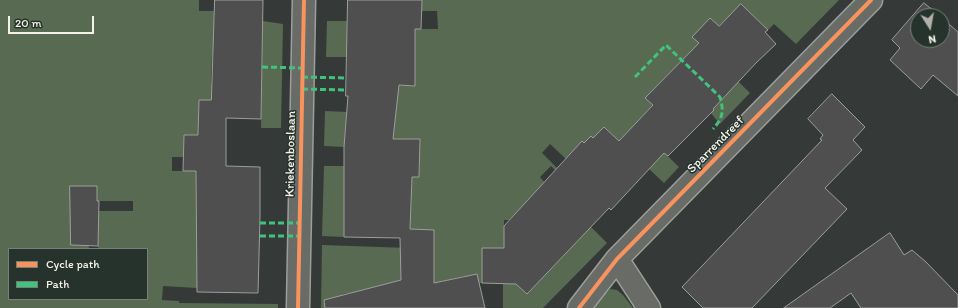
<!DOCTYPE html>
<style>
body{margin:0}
#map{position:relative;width:958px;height:308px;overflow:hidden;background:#353a38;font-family:Itim,sans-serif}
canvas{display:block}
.legend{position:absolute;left:8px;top:248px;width:140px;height:52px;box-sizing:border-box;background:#26332d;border:1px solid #787f78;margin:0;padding:5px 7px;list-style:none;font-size:12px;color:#f4f1e8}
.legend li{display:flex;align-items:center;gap:8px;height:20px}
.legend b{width:20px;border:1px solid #787f78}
.north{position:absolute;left:910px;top:8px;width:40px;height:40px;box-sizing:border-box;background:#26332d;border:1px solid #787f78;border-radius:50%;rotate:169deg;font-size:11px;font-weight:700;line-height:16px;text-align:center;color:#f4f1e8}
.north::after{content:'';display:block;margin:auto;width:14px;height:18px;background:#b1b1aa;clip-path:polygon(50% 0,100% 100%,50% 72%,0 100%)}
.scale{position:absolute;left:8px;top:16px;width:86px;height:18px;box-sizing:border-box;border:2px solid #f4f1e8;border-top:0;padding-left:5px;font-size:12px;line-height:14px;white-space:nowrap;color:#f4f1e8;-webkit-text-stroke:3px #26332d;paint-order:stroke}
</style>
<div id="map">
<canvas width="958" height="308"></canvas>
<ul class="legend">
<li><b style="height:5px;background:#f8935d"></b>Cycle path</li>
<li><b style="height:5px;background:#40c37c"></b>Path</li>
</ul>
<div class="north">N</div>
<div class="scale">20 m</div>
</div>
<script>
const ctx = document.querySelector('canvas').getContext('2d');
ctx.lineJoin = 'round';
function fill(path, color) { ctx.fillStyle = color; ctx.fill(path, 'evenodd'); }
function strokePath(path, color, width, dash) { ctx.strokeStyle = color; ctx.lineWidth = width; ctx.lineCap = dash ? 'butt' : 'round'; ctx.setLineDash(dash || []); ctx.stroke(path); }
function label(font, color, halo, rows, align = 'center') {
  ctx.font = font + ' Itim,sans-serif'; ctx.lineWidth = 3; ctx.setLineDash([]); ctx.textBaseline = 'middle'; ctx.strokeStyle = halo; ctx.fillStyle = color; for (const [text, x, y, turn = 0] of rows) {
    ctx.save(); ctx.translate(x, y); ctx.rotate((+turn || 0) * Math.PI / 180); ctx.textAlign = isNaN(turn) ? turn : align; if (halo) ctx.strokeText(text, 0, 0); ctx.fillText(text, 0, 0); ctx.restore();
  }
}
const green = new Path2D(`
 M0,0H199V11H214V40L217,55H212L211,84H213V100H199L198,135H184L183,157H172V171H212L196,182V217H198L197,288L163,286L162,300L179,301V303L278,304V308H0ZM99,201H133V211H99ZM88,240H98V249H147V299H9V249H89Z
 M422,0H839L796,44L774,24L768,30L741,4L719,26L693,37L750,93L720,124L674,69L645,98L653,105L634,125L637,126L679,167L664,183L604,127L593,138L591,136L584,143L582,142L566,159L550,144L542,153L558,169L556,171L551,166L540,177L545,183L509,220H504V248H482L487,257V283H479L465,276L444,281L445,284L343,294L346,308H321L322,245L409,248L400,229L407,188H412V177H419L420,140L393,139L396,85L415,86V73H410L411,29H438L437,11H422Z
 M263,21L283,24L281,128H261Z
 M327,21H347L348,57H326Z
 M325,111L347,112L344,147L324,146Z
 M324,166H345L344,237L322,236Z
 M591,227L607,243L543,308H503V284H516L527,294Z
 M610,289L617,290L623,295L633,308H592Z`);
const building = new Path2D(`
 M215,0H263L261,119L226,118V166L260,167V217L258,293L197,292L196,171H183L184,135H198L199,100H211Z
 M348,0H422L421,29H415V86L399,85L393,139H420L419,177H412L410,229L434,230V283L477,274L485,308H325L324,300L401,280L400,238L344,237V147L348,96H346Z
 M924,3L940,16H918V40H942V18L958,32V96L933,75L921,89L890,60L900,48L892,40Z
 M741,4L768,30L765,32L776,44L756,63L713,109L714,110L668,156L664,153L611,210L609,208L527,294L516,284L482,283V248H504V226L582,141L584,143L591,136L593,138L604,127L619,141L653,105L645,98L699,43L692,37L710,18L719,26Z
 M832,94L865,127L853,140L862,150L825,188L847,209L752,308H703L682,287L822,140L820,139L823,135L808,119Z
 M70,186H97V201H99L98,246L71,245Z
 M890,233L904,255L912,250L926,262L958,295V308H861L851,293L830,308H784Z`);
const minor = new Path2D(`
 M617,259L649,308
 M298,308L304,0
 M579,308L617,259L871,0`);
const quiet = new Path2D(`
 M262,67L303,68
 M302,77L346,78
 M635,77L666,45L720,97C724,111 723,118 713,129
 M302,89L346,90
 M260,223H300
 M260,236H299`);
const cycleway = new Path2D(`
 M298,308L304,0
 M579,308L617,259L871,0`);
const streetNames = [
 ["Sparrendreef",716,145,-45],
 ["Kriekenboslaan",291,154,-89]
];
fill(green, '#586a51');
fill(building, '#4f4f50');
strokePath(building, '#9c9e9b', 1);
strokePath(minor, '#9c9e9b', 25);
strokePath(minor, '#686b66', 22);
strokePath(quiet, '#40c37c', 3, [6, 3]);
strokePath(cycleway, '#f8935d', 4);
label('13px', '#f4f1e8', '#26332d', streetNames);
</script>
